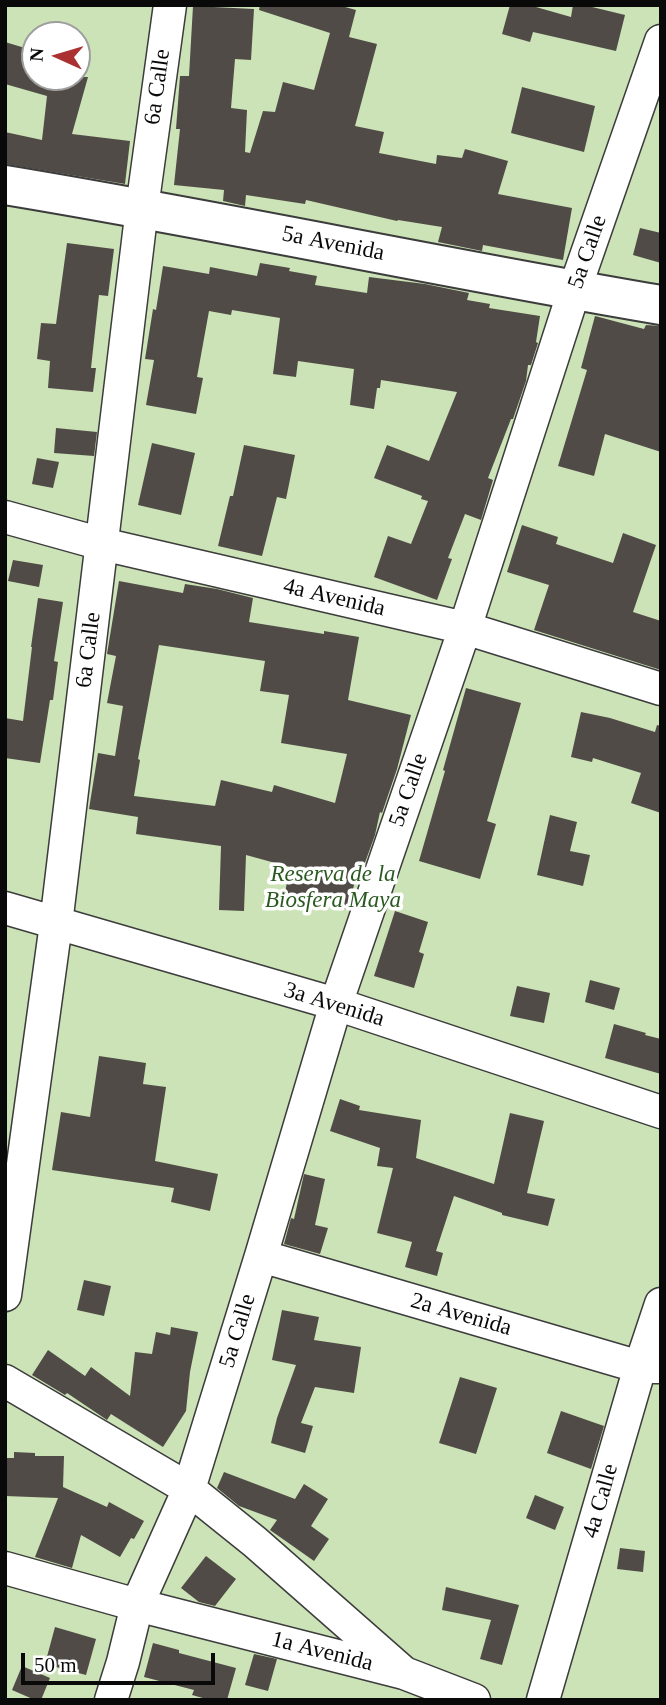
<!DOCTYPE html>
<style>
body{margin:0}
#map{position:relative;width:666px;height:1705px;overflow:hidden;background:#fdfae8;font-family:Georgia,serif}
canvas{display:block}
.frame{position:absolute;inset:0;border:7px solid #090909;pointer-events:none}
.north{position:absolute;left:21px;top:21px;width:70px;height:70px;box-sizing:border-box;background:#fff;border:2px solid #9d9d9d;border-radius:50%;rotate:274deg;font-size:19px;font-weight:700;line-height:28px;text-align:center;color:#090909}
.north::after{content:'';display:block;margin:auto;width:24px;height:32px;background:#ab3031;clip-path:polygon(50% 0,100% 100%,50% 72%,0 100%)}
.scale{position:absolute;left:21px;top:1653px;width:194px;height:32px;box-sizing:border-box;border:4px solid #090909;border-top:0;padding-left:9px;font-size:21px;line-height:24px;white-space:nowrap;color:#090909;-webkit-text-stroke:5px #fff;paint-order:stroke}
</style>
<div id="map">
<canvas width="666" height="1705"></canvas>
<div class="frame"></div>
<div class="north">N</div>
<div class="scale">50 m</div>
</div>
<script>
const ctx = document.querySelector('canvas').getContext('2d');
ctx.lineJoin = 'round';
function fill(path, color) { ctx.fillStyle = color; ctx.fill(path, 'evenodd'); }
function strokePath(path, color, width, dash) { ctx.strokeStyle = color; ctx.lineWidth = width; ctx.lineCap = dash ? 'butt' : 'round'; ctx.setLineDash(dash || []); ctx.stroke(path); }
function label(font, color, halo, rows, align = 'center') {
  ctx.font = font + ' Georgia,serif'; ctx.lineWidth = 7; ctx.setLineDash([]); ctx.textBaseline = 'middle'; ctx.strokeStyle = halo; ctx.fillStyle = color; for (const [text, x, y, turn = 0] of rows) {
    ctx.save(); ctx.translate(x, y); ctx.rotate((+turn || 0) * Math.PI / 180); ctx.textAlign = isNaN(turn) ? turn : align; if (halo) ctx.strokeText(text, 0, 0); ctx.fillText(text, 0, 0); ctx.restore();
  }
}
const green = new Path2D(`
 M5,5H661V1700H5ZM35,35H77V77H35Z`);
const building = new Path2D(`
 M260,5H338L356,10L349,37L377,44L355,126L384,132L379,153L436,164L437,155L462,158L465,149L508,161L498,194L572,208L563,260L483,245L482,251L438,242L442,227L398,220L397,221L306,200L305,204L246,195L245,206L223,201L224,190L174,185L180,129H176L180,76H189L193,6L254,9L251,60L235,59L231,108L247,110L245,152L250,153L263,111L275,112L283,82L314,90L330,33L259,10Z
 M510,5H529L571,17L573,5H584L625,15L616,51L533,32L530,42L502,34Z
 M5,42L35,51V77H88L72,134L130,141L125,184L5,164V132L42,140L47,96L5,84Z
 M522,87L595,106L584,152L511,133Z
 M640,228L661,233V263L633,255Z
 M67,243L114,249L108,296L99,295L91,368H96L93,392L48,388L50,361L37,359L41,323L56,324Z
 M260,263L290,268L289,271L317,276L315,285L367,293L369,277L425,284L469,293L467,300L490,304L489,308L540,316L536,342L538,343L531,365H528L526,381L513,419H511L488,478L493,480L481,520L465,514L448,558L452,559L437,600L374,577L388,536L411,544L428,501L421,499L422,496L374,478L387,445L429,461L457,392L381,380L380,388H377L374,409L350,405L354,369L298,361L296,377L273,374L280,318L232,310L231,315L209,311L197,377L203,378L196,414L146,405L154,360L145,359L153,309L156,310L163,266L209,274L210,267L257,276Z
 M595,316L644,329L646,325L661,326V452L605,434L594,476L558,466L587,370L581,368Z
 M56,428L97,432L94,456L54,453Z
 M152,443L195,453L181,515L138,505Z
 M244,445L295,455L286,499L277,497L262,556L218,546L230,496H233Z
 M37,458L59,462L53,488L32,484Z
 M522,525L558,537L556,544L613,563L623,533L656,545L633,612L661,621V670L534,630L549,585L507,572Z
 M13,560L43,565L39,587L8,581Z
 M119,581L183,593L185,584L217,589L253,598L249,622L324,634V631L359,637L348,700L411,715L397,769L382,813L380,812L375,835L358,882L355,881L348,910L307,899L305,907L283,903L290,867L246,855L244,911L219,910L221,846L136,834L138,817L89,809L98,753L115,756L123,706L107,703L116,656L107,654ZM159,645L265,661L260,691L289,695L281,743L347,754L335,803L274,785L272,792L221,780L215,806L134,796L140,760L138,759Z
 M38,598L63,602L54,661L58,662L53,700H50L40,763L5,758V718L23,721L32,647H31Z
 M466,688L521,703L487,821L496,824L480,879L419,861L445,771L443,770Z
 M581,712L610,718L655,732L657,725L661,726V813L631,803L641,773L593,758L592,762L571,757Z
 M550,815L577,822L570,851L590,855L583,886L537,875Z
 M395,911L428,922L419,952L424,954L414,988L374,976Z
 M590,980L620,988L614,1010L585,1002Z
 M517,986L550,993L544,1023L510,1016Z
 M614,1024L646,1033L645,1035L661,1039V1074L605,1058Z
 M99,1056L146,1063L143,1084L166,1087L155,1161L218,1174L210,1211L171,1202L174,1188L52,1170L61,1112L90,1117Z
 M340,1099L360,1106L359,1110L421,1120L416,1158L494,1184L510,1113L544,1121L527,1193L555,1199L548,1226L502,1215V1213L454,1196L436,1251L443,1253L437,1276L405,1267L412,1242L377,1233L393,1168L377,1166L380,1148L330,1131Z
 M304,1174L325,1179L315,1225L328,1228L320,1254L284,1244L291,1218L294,1219Z
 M84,1280L111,1286L104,1316L77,1310Z
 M282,1310L319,1317L314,1340L361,1347L354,1393L315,1387L301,1423L313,1426L305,1453L271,1443L277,1418L296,1365L272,1360Z
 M171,1327L198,1332L190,1372L186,1411L163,1447L111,1414L107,1420L67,1393L65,1395L32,1375L48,1350L85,1376L91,1367L130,1396L135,1352L152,1354L156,1332L170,1335Z
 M460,1377L497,1388L476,1454L439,1443Z
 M561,1411L604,1426L591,1469L547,1453Z
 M14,1452L35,1453V1456H64L63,1487L107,1507L109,1502L144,1521L134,1539L131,1538L120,1557L81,1535L72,1568L35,1557L58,1498L5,1496V1458H14Z
 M224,1472L295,1499L304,1484L328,1499L311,1526L329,1539L314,1561L270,1530L277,1520L239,1506L217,1488Z
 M535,1495L564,1507L555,1530L526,1518Z
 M620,1548L645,1551L643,1572L617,1569Z
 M206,1556L236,1579L215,1606L199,1602L181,1588Z
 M446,1587L519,1605L502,1665L480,1659L491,1620L442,1610Z
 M55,1627L96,1639L86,1675L45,1664Z
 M153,1643L179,1650V1653L236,1668L227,1700H210L192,1695L194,1690L144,1677Z
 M254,1654L277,1659L268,1691L245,1685Z
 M22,1666L50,1678L41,1700H35L12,1690Z`);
const minor = new Path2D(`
 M5,517L102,544L465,628L661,689
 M5,908L336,1004L661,1112
 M261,1256L640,1367H661
 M5,1295L56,924L142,208L170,5
 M5,1381L189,1489L255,1542L404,1673
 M5,1568L137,1605L404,1673L474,1700
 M111,1700L123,1662L137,1605L189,1489L261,1256L336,1004L465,628L574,291L661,41
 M543,1700L640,1367L661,1304`);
const tertiary = new Path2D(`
 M5,185C224,221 442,268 661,305`);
const streetNames = [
 ["6a Calle",158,87,-82],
 ["5a Avenida",333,244,11],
 ["5a Calle",588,252,-71],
 ["4a Avenida",334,598,13],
 ["6a Calle",89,650,-83],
 ["5a Calle",409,790,-71],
 ["3a Avenida",334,1005,17],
 ["2a Avenida",461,1315,16],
 ["5a Calle",238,1331,-73],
 ["4a Calle",601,1501,-74],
 ["1a Avenida",322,1652,14]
];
const parkNames = [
 ["Reserva de la",333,875],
 ["Biosfera Maya",333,901]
];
fill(green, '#cbe3b6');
fill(building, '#514b47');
strokePath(minor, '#3c3c3c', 35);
strokePath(tertiary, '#3c3c3c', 42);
strokePath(minor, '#fff', 32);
strokePath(tertiary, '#fff', 38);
label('23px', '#090909', '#fff', streetNames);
label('italic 23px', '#2b5a21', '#fff', parkNames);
</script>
